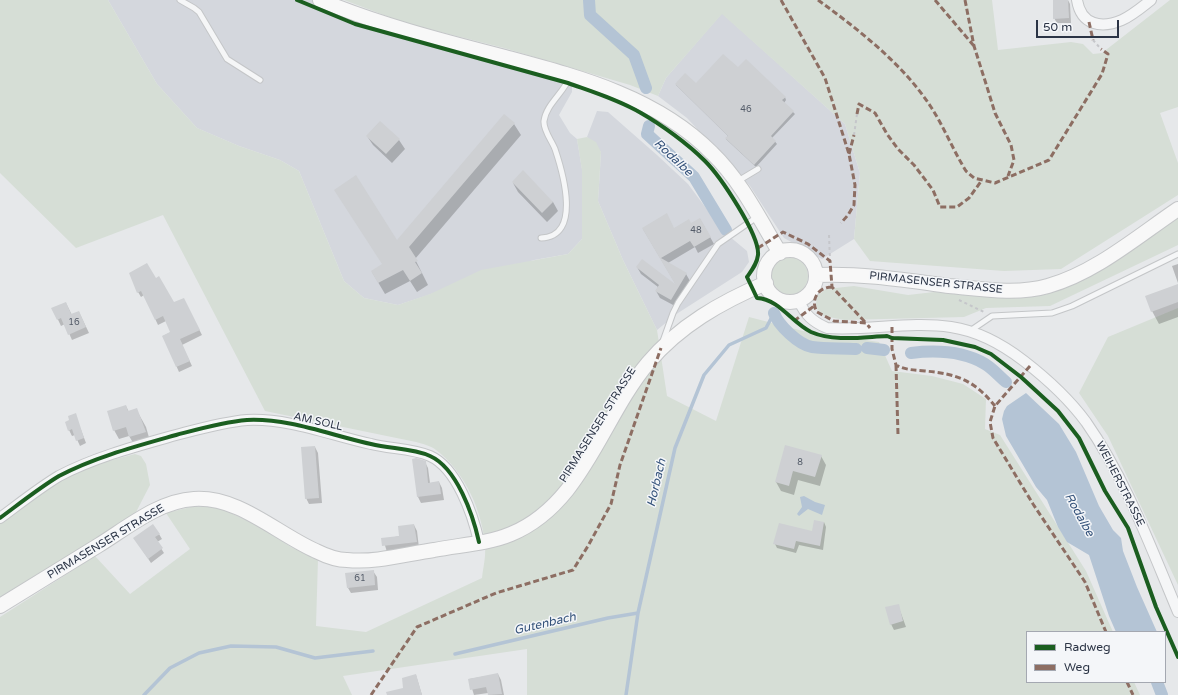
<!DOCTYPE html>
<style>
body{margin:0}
#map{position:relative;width:1178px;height:695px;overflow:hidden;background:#e6e8ea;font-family:"Varela Round",sans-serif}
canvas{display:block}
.legend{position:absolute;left:1026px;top:631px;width:140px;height:52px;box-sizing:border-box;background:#f4f6f9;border:1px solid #a4a8b1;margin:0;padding:5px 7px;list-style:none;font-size:12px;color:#2b3445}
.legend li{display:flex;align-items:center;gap:8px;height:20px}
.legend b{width:20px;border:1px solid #a4a8b1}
.scale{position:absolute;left:1036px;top:20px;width:83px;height:18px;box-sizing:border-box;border:2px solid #2b3445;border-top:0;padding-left:5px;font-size:12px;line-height:14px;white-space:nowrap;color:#2b3445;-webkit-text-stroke:3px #f4f6f9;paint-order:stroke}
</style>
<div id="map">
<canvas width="1178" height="695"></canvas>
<ul class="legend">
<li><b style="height:5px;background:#1b5e20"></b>Radweg</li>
<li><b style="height:5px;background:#8d6e63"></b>Weg</li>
</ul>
<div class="scale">50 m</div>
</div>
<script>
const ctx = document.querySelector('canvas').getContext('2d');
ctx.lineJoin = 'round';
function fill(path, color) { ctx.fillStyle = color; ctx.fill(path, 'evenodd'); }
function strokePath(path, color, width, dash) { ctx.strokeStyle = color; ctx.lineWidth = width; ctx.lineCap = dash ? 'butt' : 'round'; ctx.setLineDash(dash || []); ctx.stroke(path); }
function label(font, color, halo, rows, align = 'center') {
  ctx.font = font + ' "Varela Round",sans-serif'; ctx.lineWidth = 3; ctx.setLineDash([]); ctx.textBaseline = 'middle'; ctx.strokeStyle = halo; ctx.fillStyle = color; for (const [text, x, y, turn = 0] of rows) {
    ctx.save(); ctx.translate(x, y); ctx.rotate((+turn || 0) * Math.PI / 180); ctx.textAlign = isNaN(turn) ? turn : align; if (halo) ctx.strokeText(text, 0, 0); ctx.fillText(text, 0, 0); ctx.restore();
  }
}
const built = new Path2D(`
 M108,0H320L572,76V92L559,115L570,133L577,139L582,169V239L568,254L534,260L398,305L364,298L344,281L299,171L280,160L239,146L197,128L157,84Z
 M722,13L845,124L860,173L854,239L822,259L784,238L750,186L687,118L658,96L666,78Z
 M597,111L608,112L657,155L688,184L723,231L747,251L749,262L742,272L678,313L657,330L623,260L598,201L601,152L587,137Z`);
const green = new Path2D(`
 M0,0H108L157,84L197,128L239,146L280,160L299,171L344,281L364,298L398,305L430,294L481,270L568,254L582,239V170L577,139L587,137L596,142L601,152L598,201L623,260L657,330L667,396L716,421L749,317L803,331L879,342L892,371L932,376L963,384L986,399L985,429L1000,435L1086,571L1113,632H1027V682H1134L1140,695H527V649L343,676L352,695H0V617L95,556L130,594L190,549L166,513L195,506L218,507L258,526L291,547L318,559L316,626L366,632L482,578C483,568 486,557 485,547C483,512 465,472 436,450C431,446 423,444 416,442L265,411L163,215L76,248L0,173Z
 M344,0H992L998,50L1071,42L1083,44L1093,54L1102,53L1170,0H1178V107L1160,113L1178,163V195L1061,269L1004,271L870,261L854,239L860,173L845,124L722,14L666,78L658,96L630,85L504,48L405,23Z
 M1178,216V245L1050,306L986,308L964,317L844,320L824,316L817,309L816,303L818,295L826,289L854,286L908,295L934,292L972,293L983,296L1045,295L1091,276Z
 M770 276a19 19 0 1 1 38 0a19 19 0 1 1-38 0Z
 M1178,308V585L1108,436L1079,393L1108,337Z
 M135,454L141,456L146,464L150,485L134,516L0,597V523L61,479L94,465Z`);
const water = new Path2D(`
 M1026,393L1059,424L1076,452L1099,506L1113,530L1121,538L1123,551L1137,587L1157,632H1116L1109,616L1089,555L1067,542L1058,527L1047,500L1036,487L1006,436L1002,419L1004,411L1007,406Z
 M804,496L815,502L825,505L822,515L808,509L799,516L797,514L802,507L800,497Z`);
const shadow = new Path2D(`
 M1054,0H1068L1070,4L1071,23H1057L1054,18Z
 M738,69L785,97L786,100L784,103L795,114L772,138L777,144L756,167L728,141L726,139L728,136L676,85H696Z
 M380,122L399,140L405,149L392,163L373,145L367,136Z
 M514,124L521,135L415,259L428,285L417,292L410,281L385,294L372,272L383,265L397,242Z
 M513,183L553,202L558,211L547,222L518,192Z
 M700,219L714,244L698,253L695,247L668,263L686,274L690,281L675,306L660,298L656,291L658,287L641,274L637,267L678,288L643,229H674L691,225Z
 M1178,264V283L1172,266Z
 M155,279L174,304H186L202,335L182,345L192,366L179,372L163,336L171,332L166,321L158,325L144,295L141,297L138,292Z
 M1178,285V317L1159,324L1152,311Z
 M66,303L72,315L79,312L89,333L72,340L65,324L61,326L53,309Z
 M126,406L129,412L136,409L146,427L150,441L135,446L129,436L119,439L114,430Z
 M75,414L86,443L80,446L75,435L72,436L69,430L71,421Z
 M786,446L821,456L826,465L820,486L798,480L794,495L781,491L776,482Z
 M315,447L318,453L322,503L309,504L306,498Z
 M413,460L425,462L428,468L430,483L439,482L442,488L444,500L421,503L418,497Z
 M824,522L826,527L823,550L799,545L796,553L777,548L775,544L813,532Z
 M414,525L417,531L419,548L387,552L383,539L400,536Z
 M159,534L162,539L157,542L164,553L151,563L137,542Z
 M373,571L377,577L378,590L351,593L348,588Z
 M898,605L906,627L894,630L891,624Z
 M498,674L501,680L504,695H489L488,693L474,695L469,679Z
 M416,675L422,695H404V688Z`);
const stream = new Path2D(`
 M455,654L608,618L638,613
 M144,695L170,668L199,653L231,646L276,647L315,658L373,651
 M626,695L638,613L675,448L704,375L729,345L766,328L774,313`);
const canal = new Path2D(`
 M589,0L590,15L634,55L646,88
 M649,126L647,134L694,177L726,230
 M774,313C778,325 799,345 812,347C826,349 842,348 856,349
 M867,348L884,350
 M911,353C936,350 963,351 985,364C992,368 999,376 1006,382
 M1157,682L1162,695`);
const building = new Path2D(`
 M1053,0H1068L1069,18L1053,19Z
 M723,54L738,67L746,59L786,97L782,100L794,111L771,136L776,141L754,165L725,138L728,136L675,84L685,73L696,83Z
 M504,114L515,123L409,247L418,261L415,262L422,273L410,281L403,270L378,283L371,271L382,264L334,190L356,175L397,240Z
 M380,121L400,139L386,154L366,136Z
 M523,170L553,202L542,213L512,182Z
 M667,213L674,228L689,219L691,223L700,218L711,237L694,247L690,241L661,258L687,273L671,300L655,291L659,285L636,267L642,259L675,284L642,228Z
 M147,263L156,278L159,276L174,302L184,298L200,330L180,339L190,361L176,367L162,336L170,332L163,316L155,320L141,291L137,293L129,273Z
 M1178,284V302L1151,312L1145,296Z
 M66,302L71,314L79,311L86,327L68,335L61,318L57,320L51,308Z
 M126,405L128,411L137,408L146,432L129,437L126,427L113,431L107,411Z
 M76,413L84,438L76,441L72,429L68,431L65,422L69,420L68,416Z
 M785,445L822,455L815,477L793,471L789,486L775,482Z
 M315,446L319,498L305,499L301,447Z
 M416,458L426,461L428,483L439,481L441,494L417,497L412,459Z
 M814,520L824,522L820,546L796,541L794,549L773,544L779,523L812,531Z
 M153,524L160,534L155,537L163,548L148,559L133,538Z
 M414,524L417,542L382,546L381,538L399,536L398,526Z
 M374,570L375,585L347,588L345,573Z
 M899,604L903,621L890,625L885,607Z
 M498,673L502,694L488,695L486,687L470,690L468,679Z
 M416,674L422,695H387L386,692L403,688L402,678Z`);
const path = new Path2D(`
 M1093,40L1101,49
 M854,135L857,114
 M829,235L830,261
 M959,300L984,312`);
const lane = new Path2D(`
 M180,0L194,8L199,12L227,59L260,80
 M738,181L758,169
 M541,238C582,237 563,173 555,149C552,141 543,130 544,121C546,104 565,92 570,76
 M970,331L992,316L1052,313L1072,306L1178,254
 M663,341L673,313L678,303L718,244L757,217`);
const street = new Path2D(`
 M1077,0C1081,25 1101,29 1122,20C1133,15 1142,7 1151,0
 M799,301C805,315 813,322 827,328C868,331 910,321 951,327C978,331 1002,344 1024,361C1046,378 1069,399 1086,422C1126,479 1151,548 1178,612
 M0,518C19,504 39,488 59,476C95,457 137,446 176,435C199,429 223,422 247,420C289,418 330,435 371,444C390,449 412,448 430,456C457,468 473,515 479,542`);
const secondary = new Path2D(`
 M320,0C380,25 443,41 505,57C579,77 657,97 712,153C741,181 759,218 780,253
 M764 276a26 26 0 1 1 52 0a26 26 0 1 1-52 0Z
 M816,275C861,273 905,280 949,286C981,289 1017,295 1048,286C1095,273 1138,236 1178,209
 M0,606C33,586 66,565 99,545C128,527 159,501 194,499C239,496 277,534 316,551C326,556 336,560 347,560C376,563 406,554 434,550C459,545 487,544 511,534C583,504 601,419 648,363C679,326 721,302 766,283`);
const quiet = new Path2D(`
 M781,0L825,78L849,154L855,185L854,205L848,215L841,223
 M818,0C859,30 903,64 931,107C944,127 953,150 966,171L974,178L995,183L1049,160L1102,74L1108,54L1101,49
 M935,0L974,46
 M965,0L974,46L987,87L995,113L1011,145L1014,160L1008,176
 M1089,22L1093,40
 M857,114L859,104L875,113L887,134L898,149L914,165L933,190L940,207H957L969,198L982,180
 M849,154L854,135
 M758,248L783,232L808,244L830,261L832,287L866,323
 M832,287C818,287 810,300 817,312L834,321L866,323L870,328
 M794,321L814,306
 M892,327V349L896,365C905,370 914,370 925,371C957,374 974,380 995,406
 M896,365L898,435
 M1030,366L995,406L990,422L993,438L1033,504L1085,582L1106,632
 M1127,682L1133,695
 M371,695L417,627L496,593L573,570L588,546L611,504L620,465L661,348`);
const cycleway = new Path2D(`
 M297,0L355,24L568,83C593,92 619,100 641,113C662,125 688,144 705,161C720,176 760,235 758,255C757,264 752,270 747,277L757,298C779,299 792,323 811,332C834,342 863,337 887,336L892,338L943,340L975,347L991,354L1021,377L1058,411L1079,438L1105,491L1128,528L1156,607L1178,657
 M0,518C19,504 39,488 59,476C95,457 137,446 176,435C199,429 223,422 247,420C289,418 330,435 371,444C390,449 412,448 430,456C457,468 473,515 479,542`);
const numberNames = [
 ["46",746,110],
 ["48",696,231],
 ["16",74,323],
 ["8",800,463],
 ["61",360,579]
];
const streetNames = [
 ["PIRMASENSER STRASSE",936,283,6],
 ["AM SOLL",318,422,13],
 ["PIRMASENSER STRASSE",598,425,-58],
 ["WEIHERSTRASSE",1120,484,63],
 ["PIRMASENSER STRASSE",106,542,-31]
];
const waterNames = [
 ["Rodalbe",673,158,43],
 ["Horbach",657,483,-77],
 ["Rodalbe",1079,515,61],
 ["Gutenbach",545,624,-13]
];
fill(built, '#d4d7dd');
fill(green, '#d6ded6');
fill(water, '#b4c4d5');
fill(shadow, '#0003');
strokePath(stream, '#b4c4d5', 3.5);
strokePath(canal, '#b4c4d5', 12);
fill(building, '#ced0d3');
strokePath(lane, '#c4c6c8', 7);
strokePath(street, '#c4c6c8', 12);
strokePath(secondary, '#c4c6c8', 16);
strokePath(path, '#c5c6ca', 2, [3, 3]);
strokePath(lane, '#f5f6f7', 5);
strokePath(street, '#f5f6f7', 10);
strokePath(secondary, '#f8f8f8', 14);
strokePath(quiet, '#8d6e63', 3, [6, 3]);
strokePath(cycleway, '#1b5e20', 4);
label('9px', '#545c69', null, numberNames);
label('11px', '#2b3445', '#f4f6f9', streetNames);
label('italic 12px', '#34527a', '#f4f6f9', waterNames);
</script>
